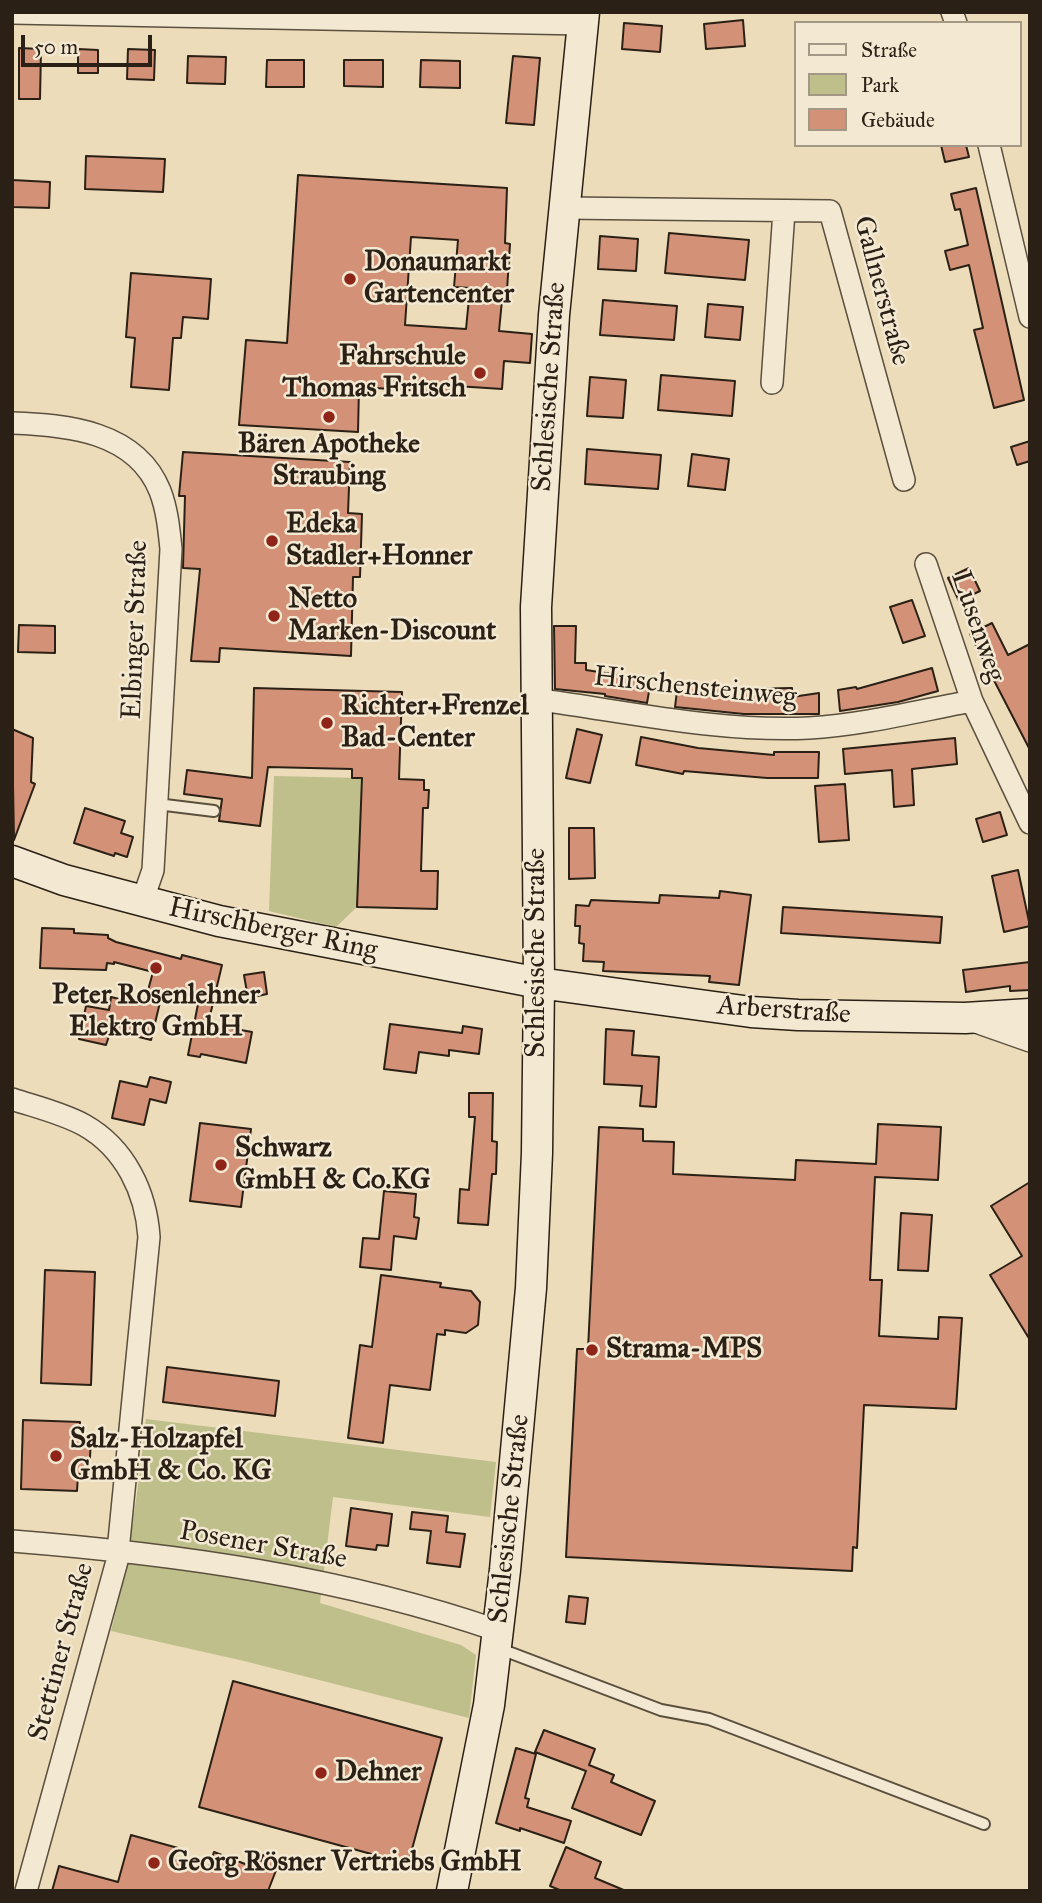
<!DOCTYPE html>
<meta charset="utf-8">
<style>
body{margin:0}
#map{position:relative;width:1042px;height:1903px;overflow:hidden;background:#ecdcba;font-family:"IM FELL Great Primer",serif}
canvas{display:block}
.frame{position:absolute;inset:0;border:14px solid #2b2015;pointer-events:none}
.legend{position:absolute;left:794px;top:21px;width:228px;height:126px;box-sizing:border-box;background:#f3e8d2;border:2px solid #a39886;margin:0;padding:9px 12px;list-style:none;font-size:21px;color:#2b2015}
.legend li{display:flex;align-items:center;gap:14px;height:35px}
.legend b{width:35px;border:2px solid #a39886}
.scale{position:absolute;left:21px;top:35px;width:131px;height:32px;box-sizing:border-box;border:4px solid #2b2015;border-top:0;padding-left:9px;font-size:21px;line-height:24px;white-space:nowrap;color:#2b2015;-webkit-text-stroke:5px #f3e8d2;paint-order:stroke}
</style>
<div id="map">
<canvas width="1042" height="1903"></canvas>
<div class="frame"></div>
<ul class="legend">
<li><b style="height:9px;background:#f3e8d2"></b>Straße</li>
<li><b style="height:19px;background:#bebf8b"></b>Park</li>
<li><b style="height:19px;background:#d39277"></b>Gebäude</li>
</ul>
<div class="scale">50 m</div>
</div>
<script>
const ctx = document.querySelector('canvas').getContext('2d');
ctx.lineJoin = 'round';
function fill(path, color) { ctx.fillStyle = color; ctx.fill(path, 'evenodd'); }
function strokePath(path, color, width, dash) { ctx.strokeStyle = color; ctx.lineWidth = width; ctx.lineCap = dash ? 'butt' : 'round'; ctx.setLineDash(dash || []); ctx.stroke(path); }
function label(font, color, halo, rows, align = 'center') {
  ctx.font = font + ' "IM FELL Great Primer",serif'; ctx.lineWidth = 5; ctx.setLineDash([]); ctx.textBaseline = 'middle'; ctx.strokeStyle = halo; ctx.fillStyle = color; for (const [text, x, y, turn = 0] of rows) {
    ctx.save(); ctx.translate(x, y); ctx.rotate((+turn || 0) * Math.PI / 180); ctx.textAlign = isNaN(turn) ? turn : align; if (halo) ctx.strokeText(text, 0, 0); ctx.fillText(text, 0, 0); ctx.restore();
  }
}
const green = new Path2D(`
 M274,776L362,778L357,907L336,927L269,911Z
 M146,1419L496,1462L490,1517L333,1497L320,1603L461,1645L476,1655L469,1718L244,1661L111,1631C129,1561 138,1491 146,1419Z`);
const building = new Path2D(`
 M743,20L745,46L706,49L704,24Z
 M624,23L662,26L660,52L622,49Z
 M19,48L41,49L40,99H19Z
 M78,49L98,50V73H78Z
 M128,49L155,50L154,80L127,79Z
 M188,56L226,57L225,84L187,83Z
 M513,56L540,58L534,125L506,123Z
 M267,60H304V87H266Z
 M344,60H383V87L344,86Z
 M421,60L460,61V88L420,87Z
 M941,145H966L969,157L945,162Z
 M86,156L165,159L163,192L85,189Z
 M298,175L507,188L505,243L510,244L507,290H503L499,331L532,334L530,363L504,361L502,389L456,386L455,393L359,387L358,432L239,425L246,340L287,343ZM411,237L458,240L454,287L470,288L466,329L405,325Z
 M12,180L50,182L49,208L12,207Z
 M976,188L1024,400L994,408L974,330L983,328L969,265L950,270L945,251L968,245L960,209L955,210L951,194Z
 M669,233L749,240L745,280L665,273Z
 M600,236L638,239L636,271L598,269Z
 M131,273L211,279L208,319L183,317L181,338H173L169,390L131,387L135,338L126,337Z
 M603,300L677,306L674,340L600,335Z
 M708,304L743,307L740,340L705,337Z
 M661,375L735,381L732,416L658,410Z
 M590,377L626,380L623,418L587,416Z
 M1030,441V461L1017,465L1011,447Z
 M587,449L661,455L658,489L585,484Z
 M183,452L350,462L348,513L362,514L360,577H353L351,656L220,648L219,662L191,661L200,569L183,568L185,496H179Z
 M692,454L729,459L725,490L688,486Z
 M969,568L980,591L959,601L948,578Z
 M912,600L925,636L903,643L890,607Z
 M992,623L1008,655L1030,644V750L970,634Z
 M19,625L55,626V653L18,652Z
 M554,626H576L575,663H586V670L651,680L647,703L605,696V694L555,689Z
 M932,668L938,691L898,702L840,711L838,690L856,687L857,689Z
 M678,683L742,689L792,688V697L819,693V714H744L675,707Z
 M254,688L402,692L399,779L424,780V790H429L428,808H423L421,871H438L437,909L357,907L362,778H352V769L268,767L260,826L219,821L222,799L184,794L187,770L252,778Z
 M12,729L33,738L31,782L35,784L14,840Z
 M577,729L602,735L590,783L566,778Z
 M641,737L698,748L774,755V752H819L818,778H767L684,771L683,774L636,765Z
 M955,738L957,764L912,769L914,805L894,807L892,770L845,774L843,749Z
 M845,784L849,840L819,842L815,786Z
 M85,808L125,821L121,833L133,837L127,857L115,853L114,856L74,843Z
 M1000,812L1007,835L983,842L976,819Z
 M569,828H594L595,878L569,879Z
 M1018,870L1030,926L1004,932L992,876Z
 M720,891L751,895L739,985L709,982L710,976L603,971L604,962L583,961L584,944L579,943L580,926H575L576,905L589,906L591,900L659,903L660,895L719,898Z
 M783,907L942,917L940,943L781,933Z
 M42,928L74,929V933L108,935V938L116,942L181,959L182,955L222,965L208,1024L252,1032L246,1063L201,1054L200,1057L188,1055L198,1004L167,997V999L161,998L151,1040L111,1030L106,1045L79,1039L86,1006L109,1010L111,997L144,1005L153,972L114,962V964L107,963L106,970L40,968Z
 M1030,962V990L1010,991V986L966,992L963,970Z
 M264,972L267,994L248,998L244,975Z
 M390,1024L462,1033L463,1026L482,1029L479,1054L449,1050V1056L419,1052L416,1073L384,1069Z
 M606,1029L634,1031L632,1055L659,1057L656,1107L640,1106L642,1086L604,1084Z
 M150,1077L171,1082L166,1103L150,1099L144,1125L112,1118L120,1081L147,1087Z
 M469,1093H493L492,1141L497,1142L496,1174H492L488,1225L458,1223L460,1189L469,1190L475,1117H469Z
 M200,1123L251,1129L241,1207L190,1201Z
 M878,1124L941,1127L938,1180L875,1177L870,1280H882L879,1336L938,1339L939,1317L962,1318L956,1409L864,1405L857,1548L853,1547L852,1571L566,1557L577,1349H588L599,1127L643,1129V1141L674,1142L673,1174L795,1180L796,1160L876,1164Z
 M1030,1182V1340L990,1275L1022,1256L991,1206Z
 M384,1191L416,1194L414,1217L419,1218L416,1239L394,1236L391,1270L360,1267L363,1238L379,1239Z
 M901,1213L932,1215L928,1271L898,1270Z
 M45,1270L95,1272L91,1385L41,1383Z
 M381,1275L441,1283L440,1287L471,1291L480,1302L478,1325L466,1333L445,1330V1335L437,1334L430,1390L390,1385L383,1443L348,1438L360,1345L372,1347Z
 M167,1367L279,1381L275,1416L163,1402Z
 M23,1420L80,1422L79,1438L91,1439L89,1475L78,1474L77,1491L21,1489Z
 M351,1508L392,1514L388,1546L377,1545L376,1550L346,1546Z
 M412,1512L448,1516L446,1532L465,1534L460,1567L427,1563L431,1531L410,1529Z
 M569,1596L588,1598L585,1624L566,1622Z
 M233,1681L442,1738L408,1864L199,1807Z
 M544,1730L595,1749L589,1765L614,1775L611,1782L655,1801L641,1835L572,1808L586,1771L535,1752Z
 M516,1748L536,1754L525,1798L529,1799L527,1807L571,1821L564,1843L520,1828V1831L496,1823Z
 M131,1835L178,1848L174,1860L208,1869L214,1852L258,1869L263,1855L280,1860L268,1891H52L59,1866L118,1882Z
 M566,1847L601,1862L595,1878L626,1891H562L550,1886Z`);
const lane = new Path2D(`
 M157,804L214,811
 M497,1650L511,1653L661,1710L709,1719L984,1824`);
const street = new Path2D(`
 M952,12L956,23
 M12,13L583,24
 M989,145L1030,317
 M564,208L830,211L904,480
 M772,383L784,211
 M12,423C67,425 136,431 160,491C167,509 169,529 171,549L153,870L142,902
 M926,564L972,701L1030,823
 M535,701H548C633,713 722,732 809,728C863,725 918,711 972,701
 M976,1022L1030,1041
 M12,1099C36,1107 62,1113 84,1125C125,1148 146,1192 149,1237L117,1561L26,1891
 M12,1541C177,1554 343,1577 499,1631`);
const secondary = new Path2D(`
 M12,861L64,880L219,921L539,983L751,1012L798,1015L965,1018L1030,1014
 M452,1891L489,1705L505,1570L531,1288L537,1153L539,983L536,607L554,315L584,12`);
const markers = [
 [350,279,7,"#8f2418"],
 [480,373,7,"#8f2418"],
 [329,417,7,"#8f2418"],
 [272,541,7,"#8f2418"],
 [274,616,7,"#8f2418"],
 [327,723,7,"#8f2418"],
 [156,968,7,"#8f2418"],
 [221,1165,7,"#8f2418"],
 [592,1350,7,"#8f2418"],
 [56,1456,7,"#8f2418"],
 [321,1773,7,"#8f2418"],
 [154,1863,7,"#8f2418"]
];
const poiNames = [
 ["Donaumarkt",364,263],
 ["Gartencenter",364,295],
 ["Fahrschule",466,357,"right"],
 ["Thomas Fritsch",466,389,"right"],
 ["Bären Apotheke",329,445,"center"],
 ["Straubing",329,477,"center"],
 ["Edeka",286,525],
 ["Stadler+Honner",286,557],
 ["Netto",288,600],
 ["Marken-Discount",288,632],
 ["Richter+Frenzel",341,707],
 ["Bad-Center",341,739],
 ["Peter Rosenlehner",156,996,"center"],
 ["Elektro GmbH",156,1028,"center"],
 ["Schwarz",235,1149],
 ["GmbH & Co.KG",235,1181],
 ["Strama-MPS",606,1350],
 ["Salz-Holzapfel",70,1440],
 ["GmbH & Co. KG",70,1472],
 ["Dehner",335,1773],
 ["Georg Rösner Vertriebs GmbH",168,1863]
];
const streetNames = [
 ["Gallnerstraße",881,291,75],
 ["Schlesische Straße",550,387,-86],
 ["Lusenweg",977,627,71],
 ["Elbinger Straße",136,630,-88],
 ["Hirschensteinweg",695,688,6],
 ["Hirschberger Ring",273,930,12],
 ["Schlesische Straße",537,953,-90],
 ["Arberstraße",784,1011,4],
 ["Schlesische Straße",510,1519,-84],
 ["Posener Straße",263,1546,10],
 ["Stettiner Straße",62,1652,-75]
];
fill(green, '#bebf8b');
fill(building, '#d39277');
strokePath(building, '#2b2015', 2);
strokePath(lane, '#5b4f3e', 14);
strokePath(street, '#5b4f3e', 24);
strokePath(secondary, '#2b2015', 33);
strokePath(lane, '#f3e8d2', 10);
strokePath(street, '#f3e8d2', 21);
strokePath(secondary, '#f3e8d2', 30);
for (const [x, y, r, color] of markers) { const dot = new Path2D(); dot.arc(x, y, r, 0, 2 * Math.PI); ctx.fillStyle = color; ctx.fill(dot); strokePath(dot, '#f3e8d2', 2.5); }
label('bold 28px', '#2b2015', '#f3e8d2', poiNames, 'left');
label('28px', '#2b2015', '#f3e8d2', streetNames);
</script>
